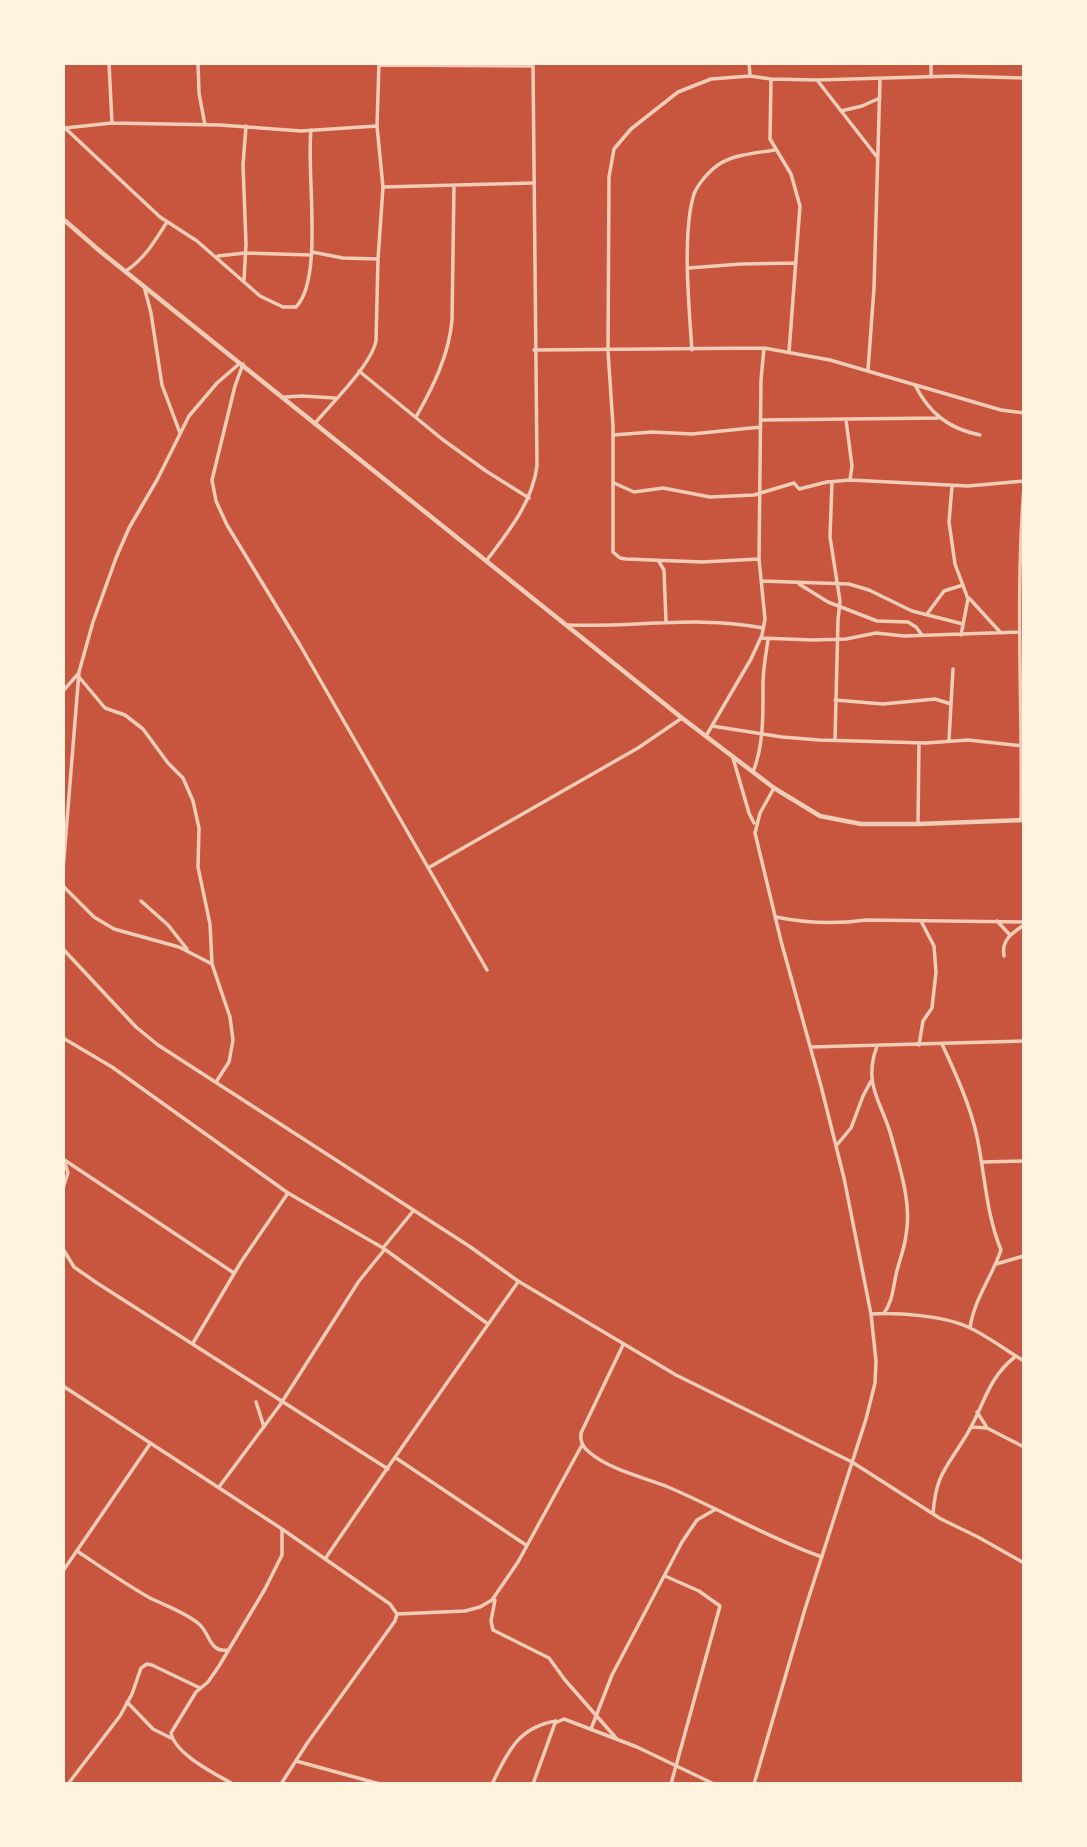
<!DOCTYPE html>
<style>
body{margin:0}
#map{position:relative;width:1087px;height:1847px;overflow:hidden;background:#c8553d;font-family:Mulish,sans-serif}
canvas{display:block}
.frame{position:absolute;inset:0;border:65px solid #fff3e0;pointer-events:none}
</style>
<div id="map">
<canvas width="1087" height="1847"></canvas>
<div class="frame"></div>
</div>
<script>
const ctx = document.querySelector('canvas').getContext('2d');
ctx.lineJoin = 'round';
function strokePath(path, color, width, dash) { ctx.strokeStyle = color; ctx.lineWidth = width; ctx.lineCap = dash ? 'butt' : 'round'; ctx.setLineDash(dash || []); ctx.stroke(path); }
const minor = new Path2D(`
 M109,63L112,123
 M198,63L199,93L205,125
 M749,63L750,76
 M379,65L533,66
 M931,77V63
 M771,79L770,139L791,174L800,206L789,352
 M817,80L877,157
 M841,111L862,106L880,98
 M65,128L160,217L197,241L260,296L283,307H296C324,279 306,172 311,130
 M65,128L112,123L220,125L301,131L377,126
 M383,187L532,183
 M312,252L343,258L378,259
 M218,256L245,253L311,255
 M689,268L741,264L795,263
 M126,271C145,258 155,241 167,222
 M244,280L246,244L243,165L246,126
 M144,286L151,313L162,385L180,433
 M534,350L764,348L830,360L1001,410L1024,413
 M692,350C689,308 682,232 694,194C698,184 709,171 718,165C734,154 757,153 775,150
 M243,364L235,386L212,480L216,501L227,525L300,645L487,970
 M868,370L874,288L880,80
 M359,371L442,439L486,471L529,498
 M915,385C929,413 949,429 980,435
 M285,397L302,396L335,398
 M416,417C433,387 449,355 452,320L454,186
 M761,420L938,418
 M846,420L852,466L850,480
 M316,422C333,402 371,365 376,341L378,259L383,187L377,126L379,63
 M613,435L652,432L692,434L761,427
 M832,482L830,537L840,601L838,620L835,740
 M614,483L634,492L663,488L710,497L754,495L794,483L799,489L827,482L850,480L968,486L1024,481
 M952,486L949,522L955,564L968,599L961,635
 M759,559L702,562L626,559L620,558L613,552V426L608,351L609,177L614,149L631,129L678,92L711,79L750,76L771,79L817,80L954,76L1024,78
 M487,560C509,531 532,503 537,466L533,63
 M658,560L664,570L666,622
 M761,581L849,584L869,590L912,611L963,624
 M799,584L828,602L877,621L908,622L916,627L922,635
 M969,598L1001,633
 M927,614L944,591L963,585
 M567,625C632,628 698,615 763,628
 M761,638L813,640L846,639L876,633L904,636L1020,632
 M79,677L105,708L125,715L143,729L168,763L183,778L193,801L199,828L198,867L210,924L212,964L230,1017L233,1040L229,1062L216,1082
 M63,691L78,674
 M835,700L883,704L935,699L951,704
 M712,726L782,737L819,740L926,743L968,740L1023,746
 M706,736L751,659L762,635L765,619L759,559L761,380L764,348
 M949,740L953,669
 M733,758L749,813L754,823
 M753,772C764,745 763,713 763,684C763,669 766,654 768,640
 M1021,820C1023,709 1015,598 1024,487
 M918,824L919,743
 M428,868L638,748L682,718
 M63,870L79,672L93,622L116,558L129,528L157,480L189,416L217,383L239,364
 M63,886L94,917L114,929L179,947L212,964
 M141,901L168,925L187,949
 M776,917C805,923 837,924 866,920L1024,922
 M997,921L1010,935
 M63,949L136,1027L158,1045L469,1246L518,1281L676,1375L852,1462L941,1519L978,1537L1024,1563
 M1004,956C1001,940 1012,933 1024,925
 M63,1038L112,1067L288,1193L383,1248L488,1324
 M942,1044C955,1072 971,1107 977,1137C985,1174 986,1214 1001,1250C992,1277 974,1299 970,1328
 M919,1045L923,1021L932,1008L936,972L934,946L921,921
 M877,1046C862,1086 883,1103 892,1139C900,1169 912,1204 906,1235C905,1246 901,1256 898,1267C893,1283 894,1300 884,1313
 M811,1047L1024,1041
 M836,1146L851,1128L863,1096L871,1081
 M63,1159L234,1273
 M982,1162L1024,1161
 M63,1188L68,1173L64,1160
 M383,1248L414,1210
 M63,1249L74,1267L97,1283L388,1469
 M996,1264L1024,1256
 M871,1314C897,1312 944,1316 968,1327C988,1336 1005,1350 1024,1361
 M193,1343L241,1262L288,1193
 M623,1345L581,1433C580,1441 582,1447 589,1452C610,1470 643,1477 668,1487C720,1509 768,1538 822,1557
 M63,1386L282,1529L390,1604L397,1614
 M256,1402L264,1427
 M977,1412L986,1426
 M972,1427L987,1428L1024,1447
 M396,1458L526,1545
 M219,1487L280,1405L359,1281L385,1249
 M933,1514C936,1475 945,1470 964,1439C984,1409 985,1380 1016,1356
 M77,1551C101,1567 125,1584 150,1598C166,1606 185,1612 199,1624C210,1633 209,1653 228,1650
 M325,1559C388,1466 453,1374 518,1282
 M63,1571L150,1444
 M665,1576L699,1591L720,1606L671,1784
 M495,1600L491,1621L493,1630L549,1658L565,1680L616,1738
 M397,1614L465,1611L480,1607L492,1600L518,1562L582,1445
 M127,1702L153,1729L171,1738
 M591,1729L612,1675L682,1542L697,1520L716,1509
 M296,1761L380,1784
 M68,1784L120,1716L132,1694L141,1668L147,1664L152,1665L200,1688
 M233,1784C215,1774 175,1754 171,1733L196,1692L208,1682L219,1666L265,1589L282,1555V1529
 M281,1784L308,1742L395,1621L397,1614
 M492,1784C508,1752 518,1727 556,1721
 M533,1784L555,1723L564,1719L637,1747L714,1784
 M754,1784L805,1609L866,1419L875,1383L876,1361L871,1314L844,1178L821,1086L781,941L755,833L760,813L774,788`);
const tertiary = new Path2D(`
 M63,219L101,252L682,718L774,788L820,816L861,824H918L1024,820`);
strokePath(minor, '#f1ccb7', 3.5);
strokePath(tertiary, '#f1ccb7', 4.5);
</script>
